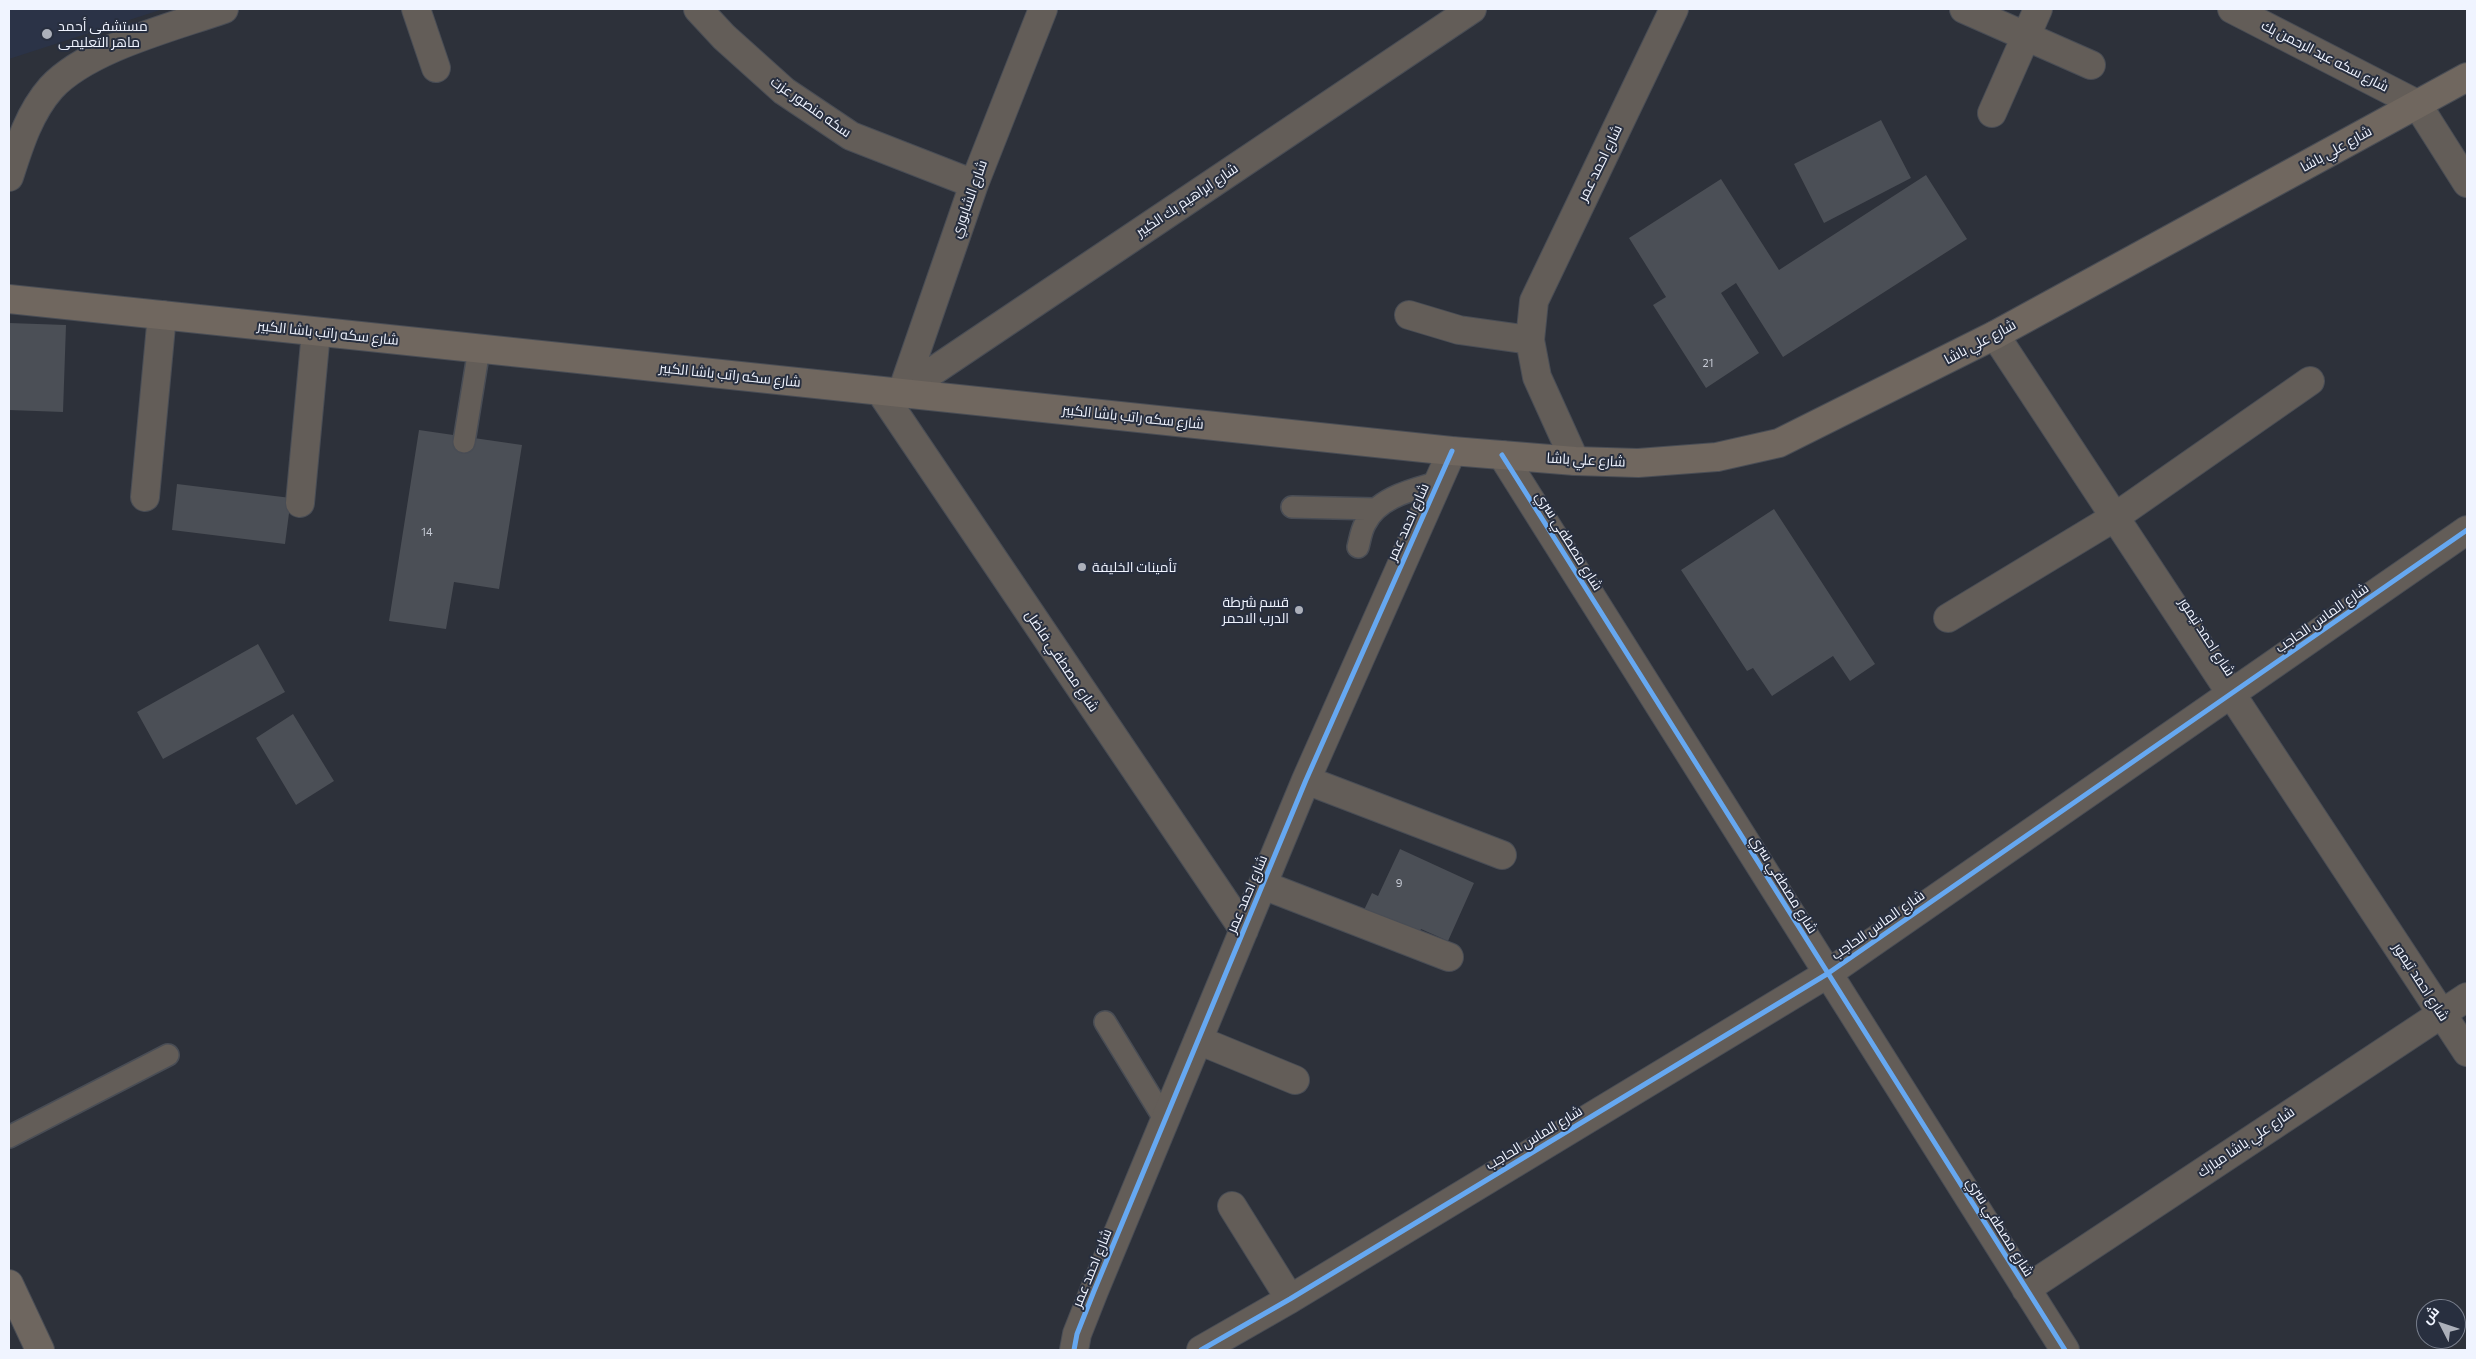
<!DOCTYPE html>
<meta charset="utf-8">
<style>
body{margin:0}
#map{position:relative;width:2476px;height:1359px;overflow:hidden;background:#2d313a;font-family:Commissioner,Cairo,sans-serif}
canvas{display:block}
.frame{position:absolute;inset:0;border:10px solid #f0f4ff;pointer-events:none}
.north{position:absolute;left:2416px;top:1299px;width:50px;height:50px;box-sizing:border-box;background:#282f3f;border:1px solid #787e8c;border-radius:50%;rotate:311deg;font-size:14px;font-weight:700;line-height:20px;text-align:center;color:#f0f4ff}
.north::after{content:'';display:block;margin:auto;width:18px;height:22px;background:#acb0ba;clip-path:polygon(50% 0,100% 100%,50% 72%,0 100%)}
</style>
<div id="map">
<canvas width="2476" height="1359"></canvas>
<div class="frame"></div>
<div class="north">ش</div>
</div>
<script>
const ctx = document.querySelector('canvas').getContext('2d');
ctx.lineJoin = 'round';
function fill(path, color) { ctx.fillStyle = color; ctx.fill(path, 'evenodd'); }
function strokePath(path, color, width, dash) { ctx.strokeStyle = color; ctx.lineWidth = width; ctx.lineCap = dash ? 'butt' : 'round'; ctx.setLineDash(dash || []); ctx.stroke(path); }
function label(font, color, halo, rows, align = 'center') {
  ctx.font = font + ' Commissioner,Cairo,sans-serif'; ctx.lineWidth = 4; ctx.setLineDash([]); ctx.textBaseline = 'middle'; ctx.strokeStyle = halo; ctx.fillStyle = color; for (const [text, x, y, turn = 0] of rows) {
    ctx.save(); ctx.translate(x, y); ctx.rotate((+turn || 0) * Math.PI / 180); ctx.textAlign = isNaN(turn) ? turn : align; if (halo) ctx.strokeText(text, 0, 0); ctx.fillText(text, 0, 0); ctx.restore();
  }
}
const built = new Path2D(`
 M9,9H163L9,59Z`);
const building = new Path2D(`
 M1881,120L1911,178L1824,223L1794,164Z
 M1926,175L1967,239L1783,357L1736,283L1721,293L1759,353L1706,388L1653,305L1666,297L1629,238L1721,179L1779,270Z
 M9,323L66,325L63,412L9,410Z
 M419,430L522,445L499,589L454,582L446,629L389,621Z
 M177,484L291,498L285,544L172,530Z
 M1774,509L1875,664L1850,681L1833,656L1772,696L1753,668L1747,671L1681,570Z
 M258,644L285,692L163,759L137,712Z
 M293,714L334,781L296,805L256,738Z
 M1400,849L1474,883L1448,941L1421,929L1411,952L1356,927L1372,893L1378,896Z`);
const lane = new Path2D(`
 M464,442L479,349
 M1292,507L1376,509
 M1358,547C1360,540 1361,531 1365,524C1378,497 1412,490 1439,482
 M1105,1022L1165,1120
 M9,1137L168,1055`);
const street = new Path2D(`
 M416,9L436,68
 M698,9L724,37L784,91L851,136L974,184
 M1964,9L2091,65
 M2232,9L2417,104L2467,183
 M1992,113L2038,9
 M9,177C19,146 29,113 51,88C88,48 173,27 224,9
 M1409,315L1459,330L1530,340
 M1995,335L2467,1052
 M880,391L1244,930
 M902,392L1472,9
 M902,392L974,184L1043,9
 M1502,455L2065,1350
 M1575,461L1537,377L1530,340L1534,301L1674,9
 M145,497L162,315
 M300,503L316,332
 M1948,618L2115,517L2310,381
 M1306,780L1502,855
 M1263,885L1449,957
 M1198,1040L1295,1080
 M1232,1206L1290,1299
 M2026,1289L2467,997
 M1074,1350L1077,1334L1094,1291L1306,780L1452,451
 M1201,1350L1290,1299L1827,974L2467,530`);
const secondary = new Path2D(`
 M9,299L1452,451L1575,461L1638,463L1717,457L1779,443L1995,335L2467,77`);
const primary = new Path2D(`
 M9,1284L40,1350`);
const cycleway = new Path2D(`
 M1502,455L2065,1350
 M1074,1350L1077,1334L1094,1291L1306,780L1452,451
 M1201,1350L1290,1299L1827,974L2467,530`);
const markers = [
 [47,34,6,"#acb0ba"],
 [1082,567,5,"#acb0ba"],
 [1299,610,5,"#acb0ba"]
];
const numberNames = [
 ["21",1708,363],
 ["14",427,532],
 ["9",1399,883]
];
const poiNames = [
 ["مستشفى أحمد",58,26],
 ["ماهر التعليمى",58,42],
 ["تأمينات الخليفة",1092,567],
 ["قسم شرطة",1289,602,"right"],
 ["الدرب الاحمر",1289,618,"right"]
];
const streetNames = [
 ["شارع سكه عبد الرحمن بك",2325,56,27],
 ["سكه منصور عزت",811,107,35],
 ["شارع علي باشا",2336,149,-29],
 ["شارع احمد عمر",1600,163,-64],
 ["شارع الشابوري",969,199,-70],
 ["شارع ابراهيم بك الكبير",1187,200,-34],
 ["شارع سكه راتب باشا الكبير",328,333,6],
 ["شارع علي باشا",1980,342,-28],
 ["شارع سكه راتب باشا الكبير",730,375,6],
 ["شارع سكه راتب باشا الكبير",1133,417,6],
 ["شارع علي باشا",1586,460,3],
 ["شارع احمد عمر",1408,522,-66],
 ["شارع مصطفي سري",1569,541,58],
 ["شارع الماس الحاجب",2322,618,-35],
 ["شارع احمد تيمور",2207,637,57],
 ["شارع مصطفي فاضل",1062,661,56],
 ["شارع مصطفي سري",1784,884,58],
 ["شارع احمد عمر",1247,894,-67],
 ["شارع الماس الحاجب",1878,925,-35],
 ["شارع احمد تيمور",2421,982,57],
 ["شارع الماس الحاجب",1534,1138,-31],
 ["شارع علي باشا مبارك",2246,1142,-34],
 ["شارع مصطفي سري",2000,1227,58],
 ["شارع احمد عمر",1092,1268,-68]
];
fill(built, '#2b3347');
fill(building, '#4b4f56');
strokePath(lane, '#494d55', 24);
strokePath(street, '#494d55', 30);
strokePath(secondary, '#494d55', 30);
strokePath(primary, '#494d55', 30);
strokePath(lane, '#635d58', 21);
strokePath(street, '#635d58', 28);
strokePath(secondary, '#70675f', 28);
strokePath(primary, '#6e665f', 28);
strokePath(cycleway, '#66a8f1', 5);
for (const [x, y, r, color] of markers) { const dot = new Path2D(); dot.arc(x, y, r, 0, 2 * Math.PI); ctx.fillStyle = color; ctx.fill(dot); strokePath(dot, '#282f3f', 2); }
label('11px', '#c7cbd5', null, numberNames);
label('14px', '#f0f4ff', '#282f3f', poiNames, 'left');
label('14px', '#f0f4ff', '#282f3f', streetNames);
</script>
